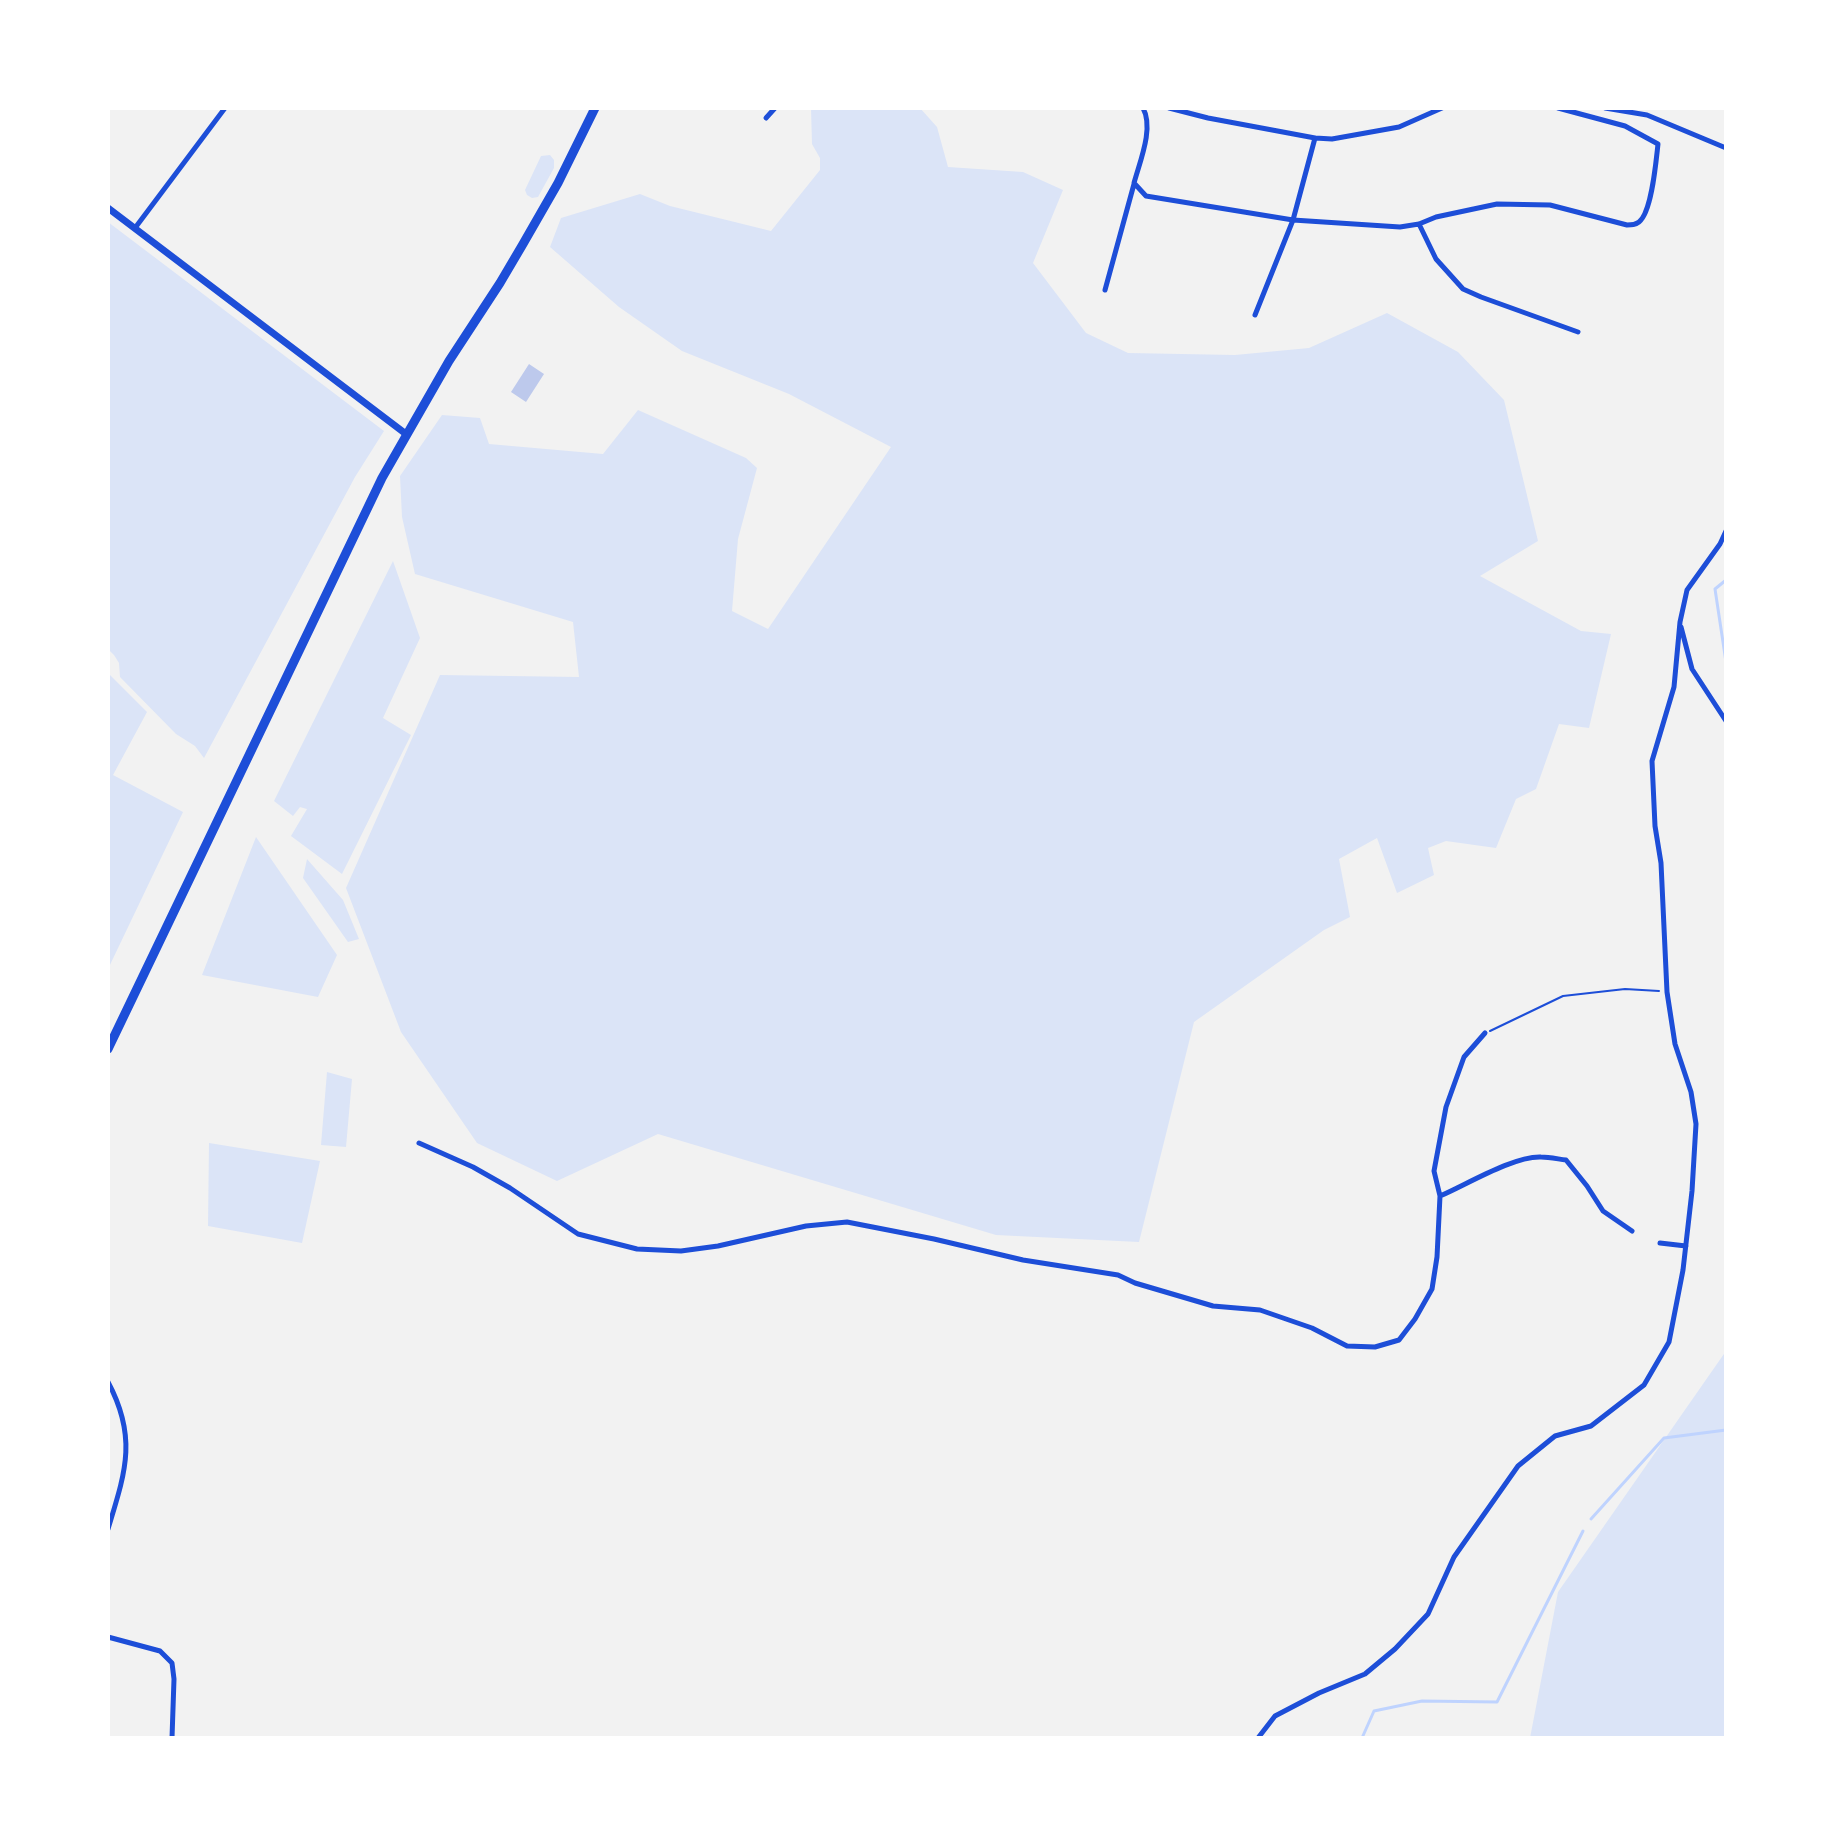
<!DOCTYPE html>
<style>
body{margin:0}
#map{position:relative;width:1834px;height:1846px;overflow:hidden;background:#f2f2f2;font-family:"Alegreya Sans",sans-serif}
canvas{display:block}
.frame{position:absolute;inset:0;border:110px solid #fff;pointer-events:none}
</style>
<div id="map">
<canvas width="1834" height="1846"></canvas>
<div class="frame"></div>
</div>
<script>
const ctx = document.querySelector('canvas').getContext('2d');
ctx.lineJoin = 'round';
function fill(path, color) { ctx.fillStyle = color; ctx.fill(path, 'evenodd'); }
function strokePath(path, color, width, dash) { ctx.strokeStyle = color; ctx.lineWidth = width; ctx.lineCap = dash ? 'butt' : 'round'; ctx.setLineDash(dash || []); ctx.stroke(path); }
const green = new Path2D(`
 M811,108H920L937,127L948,167L1023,172L1063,190L1033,263L1086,333L1128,353L1235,355L1309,348L1387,313L1458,352L1504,400L1538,541L1480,576L1581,631L1611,634L1589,728L1559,724L1536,789L1516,799L1496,848L1446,841L1428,848L1434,875L1397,893L1377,838L1339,859L1350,917L1324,930L1194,1022L1139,1242L996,1235L658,1134L557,1181L477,1143L401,1032L346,888L440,675L579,677L573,622L415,574L402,517L400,476L442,415L480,418L489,444L603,454L638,410L746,458L757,468L738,539L732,611L768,629L891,447L789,394L682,351L619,307L550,247L561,218L640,194L670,206L771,231L820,170V158L812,144Z
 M550,155L554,160V168L538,197L532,198L527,195L525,190L541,156Z
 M108,222L384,431L355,477L204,758L195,746L176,734L120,677L119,663L114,655L108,649Z
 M393,561L420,638L383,718L411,735L342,874L291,836L307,809L300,807L293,816L274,801Z
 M108,673L147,712L113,775L183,812L108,969Z
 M256,837L337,955L318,997L202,975Z
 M307,859L343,900L359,939L348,942L303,878Z
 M327,1072L352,1079L346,1147L321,1145Z
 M209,1143L320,1161L302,1243L208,1226Z
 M1726,1351V1738H1530L1558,1592Z`);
const stream = new Path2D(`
 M1726,580L1715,589L1726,662
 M1591,1519L1664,1438L1726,1430
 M1362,1738L1374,1711L1422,1701L1497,1702L1583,1531`);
const building = new Path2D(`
 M529,364L544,374L526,402L511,392Z`);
const path = new Path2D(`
 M1490,1031L1563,996L1625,989L1659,991`);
const minor = new Path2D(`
 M1143,108C1154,128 1140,161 1134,183L1146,196L1293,220L1400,227L1419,224L1436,217L1497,204L1550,205L1627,225C1632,225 1635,225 1639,222C1652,212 1656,161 1658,144L1625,126L1558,108
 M1169,108L1208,118L1315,138L1332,139L1399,127L1442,108
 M1605,108L1647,115L1726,148
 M766,118L775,108
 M1419,224L1436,259L1463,289L1481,297L1578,332
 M135,228L225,108
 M1105,290L1134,184
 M1255,315L1293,220L1315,138
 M1681,627L1692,669L1726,721
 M419,1143L473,1167L510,1188L578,1234L637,1249L681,1251L718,1246L806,1226L847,1222L934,1239L1023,1260L1118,1275L1135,1283L1213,1306L1260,1310L1312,1328L1347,1346L1375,1347L1399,1340L1415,1319L1432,1289L1437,1257L1440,1196L1434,1171L1446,1107L1464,1057L1485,1033
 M1440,1196C1466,1185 1513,1156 1541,1157C1549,1157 1558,1159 1566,1160L1587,1186L1603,1211L1632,1231
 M1660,1243L1686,1246
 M108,1382C138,1438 125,1473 108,1529
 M108,1637L160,1651L172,1663L174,1679L172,1738
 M1258,1738L1275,1716L1319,1693L1365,1674L1395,1649L1428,1614L1454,1557L1518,1466L1555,1436L1591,1426L1644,1385L1669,1342L1683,1270L1692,1191L1696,1124L1691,1092L1675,1044L1667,992L1661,863L1655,826L1652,761L1674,687L1680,622L1687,590L1720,544L1726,531`);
const tertiary = new Path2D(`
 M108,208L406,434`);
const primary = new Path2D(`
 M108,1049L382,478L449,361L500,283L523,244L558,183L595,108`);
fill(green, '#dbe4f7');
strokePath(stream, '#bfd3fe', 3);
fill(building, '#bdc9ec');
strokePath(path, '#1d4ed8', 2);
strokePath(minor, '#1d4ed8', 5);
strokePath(tertiary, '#1d4ed8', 7);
strokePath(primary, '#1d4ed8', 9);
</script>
